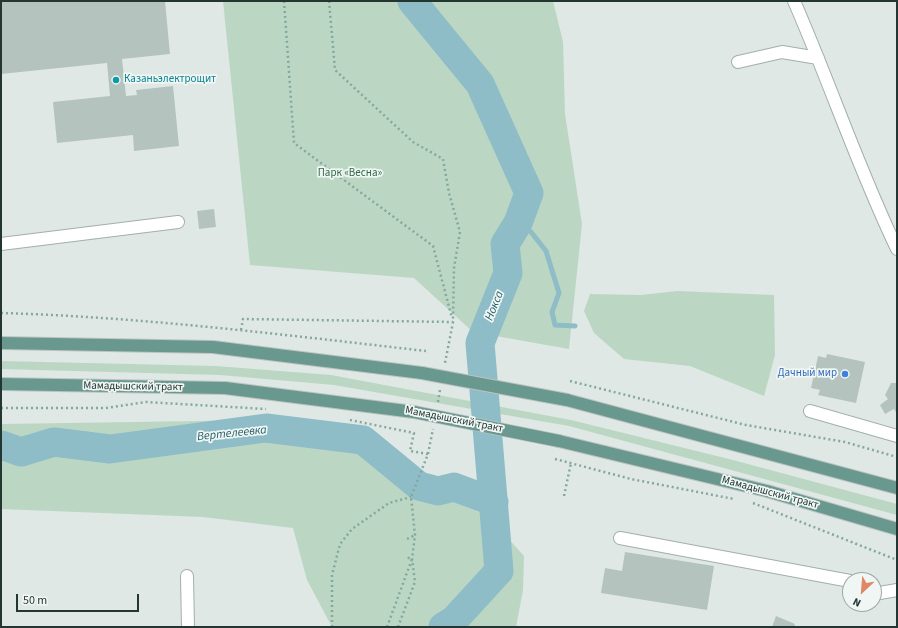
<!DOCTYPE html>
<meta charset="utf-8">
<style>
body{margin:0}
#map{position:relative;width:898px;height:628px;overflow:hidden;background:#dfe8e5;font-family:"Source Sans 3",sans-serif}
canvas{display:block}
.frame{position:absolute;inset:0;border:2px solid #233632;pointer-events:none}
.north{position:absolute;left:842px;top:572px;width:40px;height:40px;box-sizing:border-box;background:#eff6f3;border:1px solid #9da9a6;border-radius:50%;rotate:206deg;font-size:11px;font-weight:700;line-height:16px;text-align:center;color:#233632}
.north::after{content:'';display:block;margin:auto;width:14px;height:18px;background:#df8866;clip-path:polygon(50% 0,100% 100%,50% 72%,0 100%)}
.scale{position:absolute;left:16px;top:594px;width:123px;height:18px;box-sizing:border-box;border:2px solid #233632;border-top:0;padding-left:5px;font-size:12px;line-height:14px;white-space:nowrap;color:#233632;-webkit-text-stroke:3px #eff6f3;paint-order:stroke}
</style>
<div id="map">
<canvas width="898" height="628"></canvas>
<div class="frame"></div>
<div class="north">N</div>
<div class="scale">50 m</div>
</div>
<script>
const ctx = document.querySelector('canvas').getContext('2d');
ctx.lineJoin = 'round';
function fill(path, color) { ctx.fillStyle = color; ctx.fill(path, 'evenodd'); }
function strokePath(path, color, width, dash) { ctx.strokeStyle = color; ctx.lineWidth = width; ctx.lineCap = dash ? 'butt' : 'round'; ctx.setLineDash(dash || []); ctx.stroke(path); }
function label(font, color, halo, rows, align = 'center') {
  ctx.font = font + ' "Source Sans 3",sans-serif'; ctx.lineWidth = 3.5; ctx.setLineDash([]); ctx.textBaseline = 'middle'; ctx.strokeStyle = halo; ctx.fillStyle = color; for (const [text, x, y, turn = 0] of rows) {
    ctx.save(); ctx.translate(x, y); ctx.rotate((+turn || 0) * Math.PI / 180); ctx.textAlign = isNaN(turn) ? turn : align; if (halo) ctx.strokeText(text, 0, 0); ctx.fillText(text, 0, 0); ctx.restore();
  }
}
const green = new Path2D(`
 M223,1H553L563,42L565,114L582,224L569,349L473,332L414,278L250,265Z
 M677,291L774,295L775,355L764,396L690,366L624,359L594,333L584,311L590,294L641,295Z
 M1,361L216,366L331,375L571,420L733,460L897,504V515L569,426L334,385L220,375L1,369Z
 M265,420L385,442L436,494L488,516L524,556L523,590L516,627H332L307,580L293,528L203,517L1,509V424Z`);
const stream = new Path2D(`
 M518,223L531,232L546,251L559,293L552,312L555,325L575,326`);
const river = new Path2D(`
 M412,1L480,84L529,193L518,223L505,244L508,273L480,343L499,571L454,620L443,627
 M1,445L21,452L54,442L110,449L266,428L363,440L419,486L438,491L454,487L494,502`);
const building = new Path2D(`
 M1,1H165L170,54L122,59L126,96L137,95L136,90L173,86L179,146L134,151L133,135L57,143L53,102L110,96L107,63L1,74Z
 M214,209L216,227L199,229L197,211Z
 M827,354L865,362L856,403L818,395L820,390L811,388L818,356L826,358Z
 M891,383H897V414L894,409L885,414L880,405L888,399L885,395Z
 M625,552L714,566L707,610L601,593L605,568L622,571Z
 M776,616L795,624L794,627H772Z`);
const path = new Path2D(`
 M284,1L294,143L433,246L452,318
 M329,1L335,70L413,142L443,159L449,193L460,232L454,268L453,322L445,363
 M1,313C143,317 285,335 426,351
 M241,330L243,319L453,322
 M570,381L746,425L845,442L897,457
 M438,402L440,390
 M1,408H106L146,402L266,409
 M350,420L414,433L410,451L428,454
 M555,459L631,479L734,499
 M564,496L571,463
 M753,503L897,560
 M407,539L415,535
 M332,627V575L340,544L352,529L389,503L411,497
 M387,627L412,559L406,557
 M398,627L415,582L412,559L415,535L411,497L428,454L433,429`);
const minor = new Path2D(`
 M794,1C830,83 858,168 897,249
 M738,62L782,52L818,58
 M1,244L178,222
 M810,411L897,436
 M620,538L850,581
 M187,576L188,627
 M874,594L897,590`);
const major = new Path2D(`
 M1,343L213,347L422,373
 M1,384L225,388L414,412
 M567,400L897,488
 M559,441L767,491L897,529`);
const majorBridge = new Path2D(`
 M422,373L567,400
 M414,412L559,441`);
const markers = [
 [116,80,4,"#0f9aa8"],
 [845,374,4,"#3f7fe0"]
];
const cultureNames = [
 ["Казаньэлектрощит",124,80]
];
const parkNames = [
 ["Парк «Весна»",350,174]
];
const shopNames = [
 ["Дачный мир",837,374]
];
const streetNames = [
 ["Мамадышский тракт",133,387,1],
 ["Мамадышский тракт",454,420,11],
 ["Мамадышский тракт",770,493,15]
];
const waterNames = [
 ["Нокса",495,306,-68],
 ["Вертелеевка",232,434,-6]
];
fill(green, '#bbd7c3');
strokePath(stream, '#8ebcc7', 5);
strokePath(river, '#8ebcc7', 29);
fill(building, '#b5c3be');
strokePath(minor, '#a3afac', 14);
strokePath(major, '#bdc3c2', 14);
strokePath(path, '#84a89e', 2.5, [2, 3]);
strokePath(minor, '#fff', 12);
strokePath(major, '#69988e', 12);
strokePath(majorBridge, '#bdc3c2', 14, []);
strokePath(majorBridge, '#69988e', 12);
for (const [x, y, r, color] of markers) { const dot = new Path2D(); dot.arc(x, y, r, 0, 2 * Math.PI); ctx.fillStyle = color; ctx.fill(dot); strokePath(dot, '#eff6f3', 1.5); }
label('11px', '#0d838f', '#eff6f3', cultureNames, 'left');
label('11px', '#326849', '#eff6f3', parkNames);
label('11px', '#366cbe', '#eff6f3', shopNames, 'right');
label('11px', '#233632', '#eff6f3', streetNames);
label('italic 12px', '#255c6a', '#eff6f3', waterNames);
</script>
